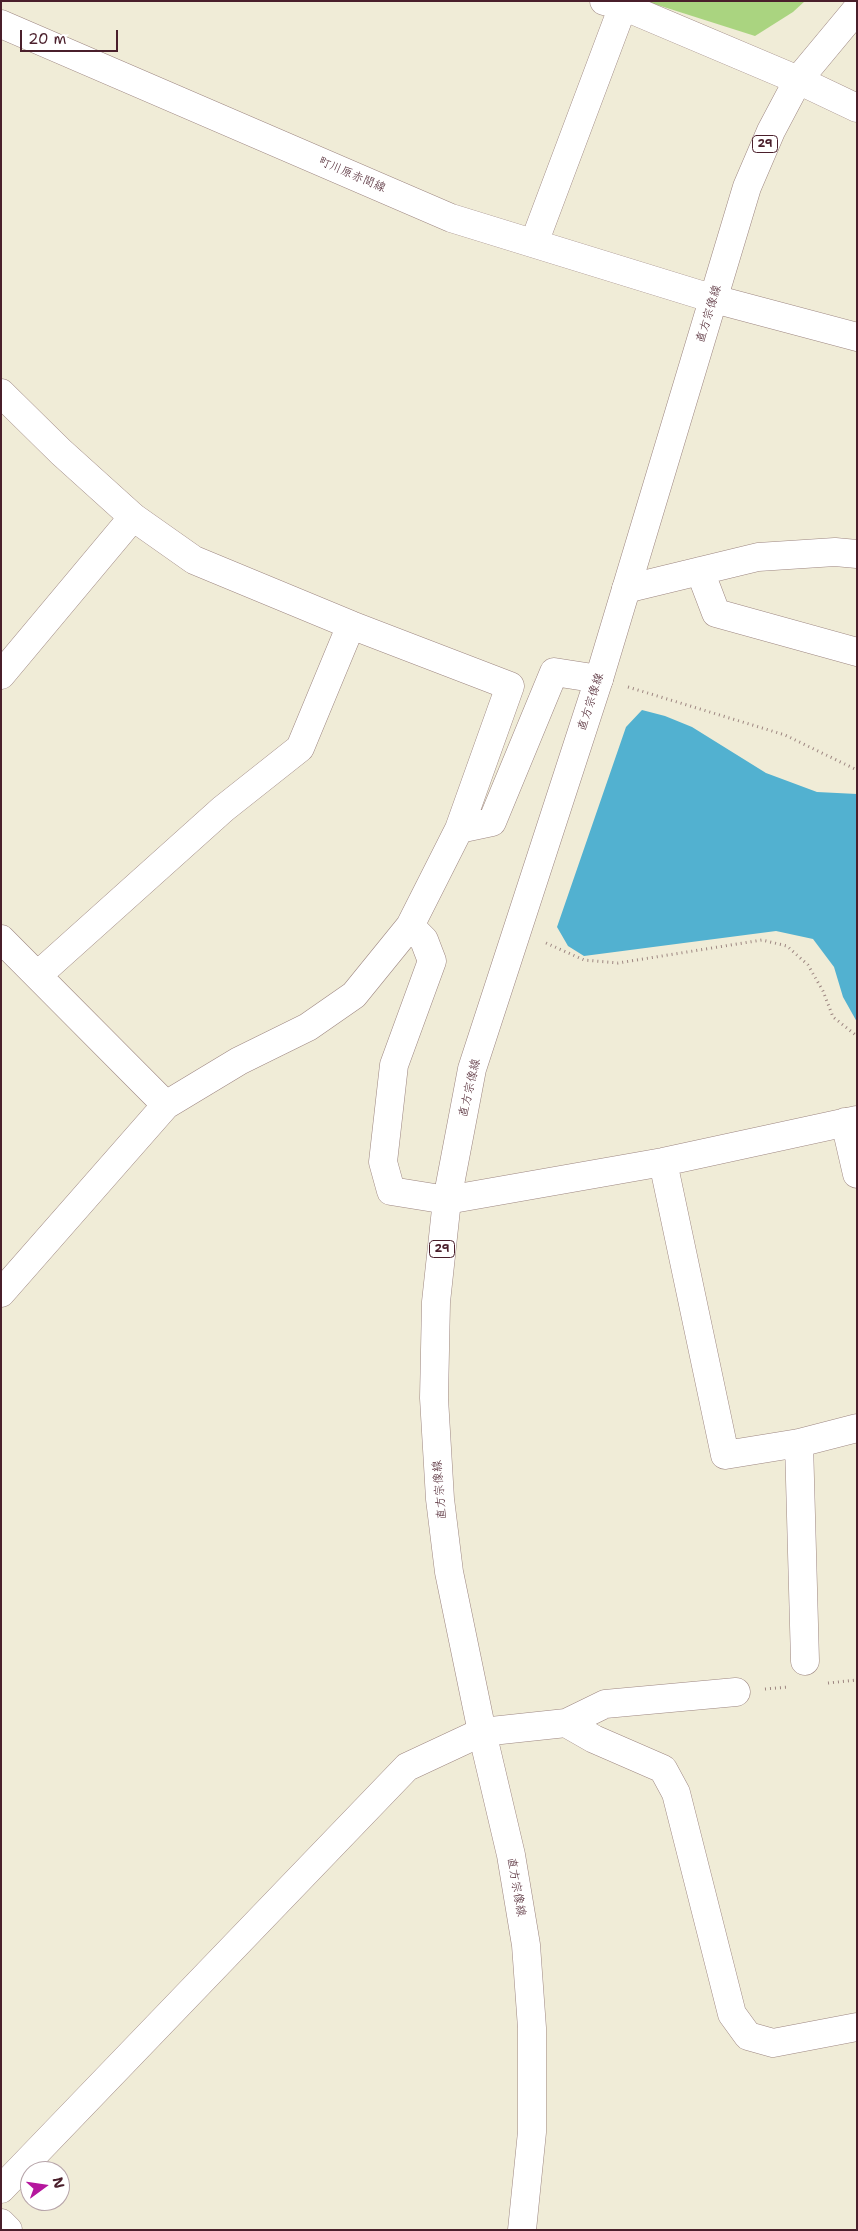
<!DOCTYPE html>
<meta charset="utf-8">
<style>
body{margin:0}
#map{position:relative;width:858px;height:2231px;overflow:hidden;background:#f0ecd7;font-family:"Shantell Sans",sans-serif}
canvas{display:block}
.frame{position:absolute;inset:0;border:2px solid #4a1f2b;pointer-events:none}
.north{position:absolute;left:20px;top:2161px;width:50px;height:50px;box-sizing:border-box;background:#fff;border:1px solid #b7a5aa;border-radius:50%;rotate:76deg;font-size:14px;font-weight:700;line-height:20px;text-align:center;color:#4a1f2b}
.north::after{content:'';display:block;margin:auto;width:18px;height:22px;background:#b5179e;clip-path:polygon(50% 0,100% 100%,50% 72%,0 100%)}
.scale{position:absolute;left:20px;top:30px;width:98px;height:22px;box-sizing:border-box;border:2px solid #4a1f2b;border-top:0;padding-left:6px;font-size:15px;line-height:18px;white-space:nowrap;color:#4a1f2b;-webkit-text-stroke:4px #fff;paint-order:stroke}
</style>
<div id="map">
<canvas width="858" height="2231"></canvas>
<div class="frame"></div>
<div class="north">N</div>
<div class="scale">20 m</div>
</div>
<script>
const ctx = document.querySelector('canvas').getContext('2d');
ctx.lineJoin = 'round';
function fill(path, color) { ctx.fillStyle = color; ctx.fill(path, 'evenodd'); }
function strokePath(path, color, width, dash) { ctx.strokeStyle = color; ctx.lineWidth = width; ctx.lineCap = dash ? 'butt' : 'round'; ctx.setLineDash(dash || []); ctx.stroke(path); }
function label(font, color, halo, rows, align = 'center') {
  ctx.font = font + ' "Shantell Sans","Klee One",sans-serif'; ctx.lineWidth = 4; ctx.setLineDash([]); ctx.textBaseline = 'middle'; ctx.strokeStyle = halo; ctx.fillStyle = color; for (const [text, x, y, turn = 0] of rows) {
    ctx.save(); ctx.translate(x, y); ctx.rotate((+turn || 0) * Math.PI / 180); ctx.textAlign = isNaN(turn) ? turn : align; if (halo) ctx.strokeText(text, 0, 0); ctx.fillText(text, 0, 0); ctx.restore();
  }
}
const green = new Path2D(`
 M645,1H805L793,12L755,36Z`);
const water = new Path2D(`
 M642,710L665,716L692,727L766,773L817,792L857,794V1022L843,997L834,967L813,939L776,931L584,956L568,946L557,927L626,727Z`);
const path = new Path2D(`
 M628,687L785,735L857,770
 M546,943L584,960L618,963L762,940L787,946L808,965L823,991L833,1017L857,1036
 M828,1683L857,1680
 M765,1689L789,1687`);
const minor = new Path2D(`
 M604,1L623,6L798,80L857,108
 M534,243L623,6
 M714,299L857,337
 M1,393L61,452L133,517L194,560L351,625L510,686L459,829L410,926L354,995L308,1027L239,1061L166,1105L1,1293
 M700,571L716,613L857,652
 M626,589L758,557L835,552L857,554
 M1,675L133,517
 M459,829L492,822L554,672L599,679
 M410,926L424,940L432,961L394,1065L383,1162L391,1191L447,1200L663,1162L857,1120
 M1,939L166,1105
 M38,975L223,809L300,748L351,625
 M845,1122L857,1174
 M663,1162L725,1455L799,1443L857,1428
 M799,1443L805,1661
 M566,1723L605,1704L736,1692
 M1,2189L407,1767L482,1732L566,1723L594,1739L663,1769L676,1793L732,2014L748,2036L773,2043L857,2027
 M1,2223L8,2230`);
const major = new Path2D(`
 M1,24L451,218L714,299
 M522,2230L532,2132V2028L526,1945L511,1855L482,1732L449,1572L440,1499L434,1398L436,1302L447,1200L472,1069L599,679L747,187L771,131L798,80L857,9`);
const shields = [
 [765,144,25],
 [442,1249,25]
];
const shieldNames = [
 ["29",765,144],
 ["29",442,1249]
];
const streetNames = [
 ["町川原赤間線",352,175,23],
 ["直方宗像線",709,314,-73],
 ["直方宗像線",591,702,-72],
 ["直方宗像線",470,1088,-77],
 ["直方宗像線",440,1490,-95],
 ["直方宗像線",516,1887,80]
];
fill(green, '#aad480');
fill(water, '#52b1d0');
strokePath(minor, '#9d8681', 29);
strokePath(major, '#9d8681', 29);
strokePath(path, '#9d8681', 3, [1, 4]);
strokePath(minor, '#fff', 28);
strokePath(major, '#fff', 28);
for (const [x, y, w] of shields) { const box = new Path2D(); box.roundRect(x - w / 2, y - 8.5, w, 17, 4); ctx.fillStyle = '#fff'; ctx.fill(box); strokePath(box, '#4a1f2b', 1); }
label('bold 11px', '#4a1f2b', null, shieldNames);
label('12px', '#4a1f2b', '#fff', streetNames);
</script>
